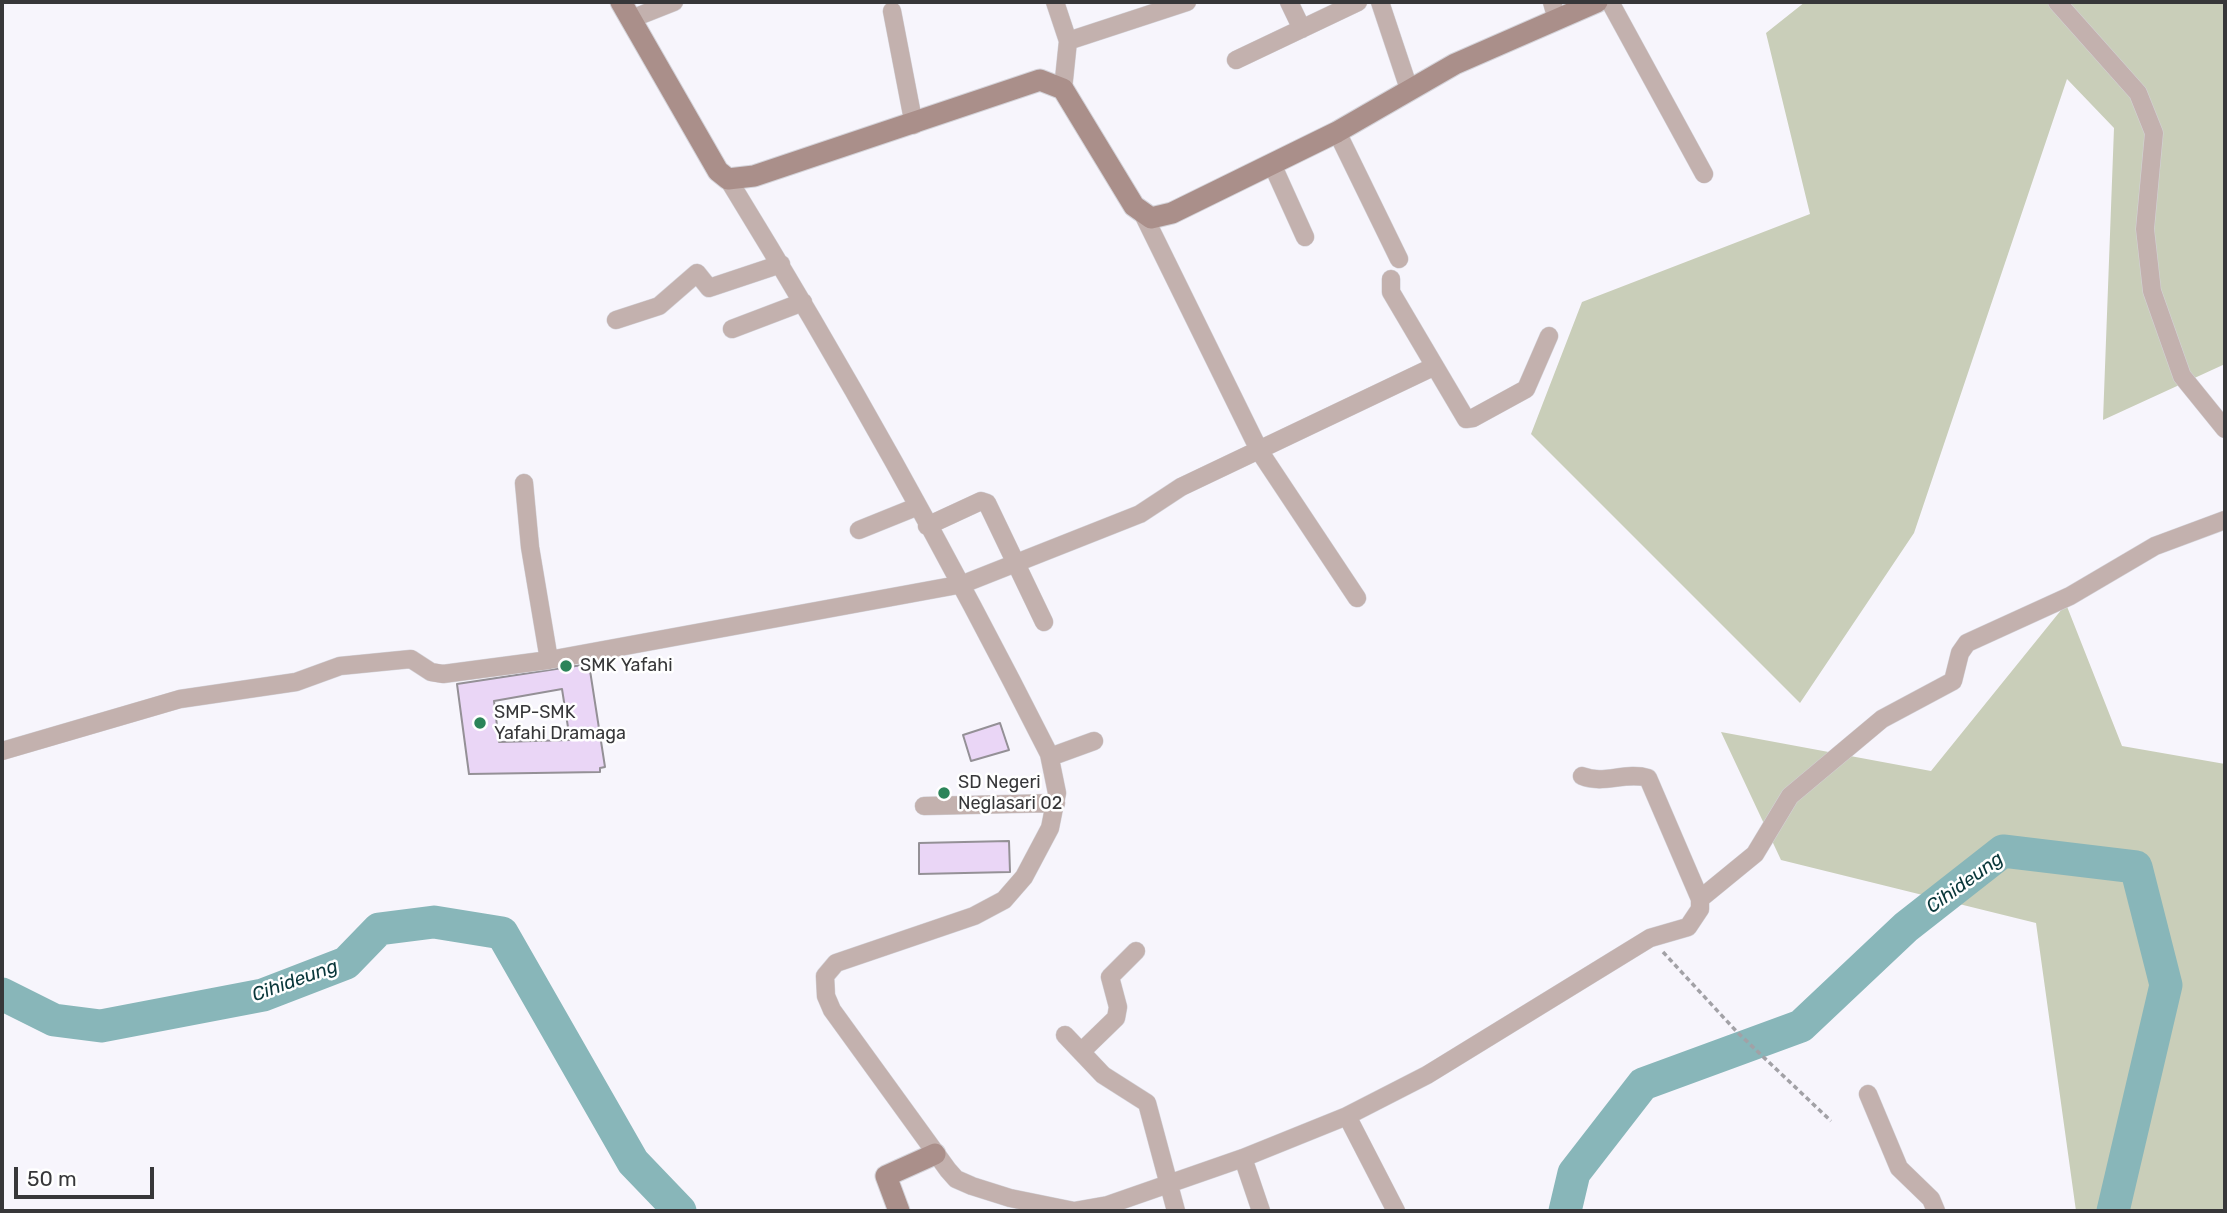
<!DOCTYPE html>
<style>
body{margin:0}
#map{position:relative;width:2227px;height:1213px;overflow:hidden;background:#f7f5fc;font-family:Rubik,sans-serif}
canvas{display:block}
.frame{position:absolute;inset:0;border:4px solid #373739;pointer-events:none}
.scale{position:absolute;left:14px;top:1167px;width:140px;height:32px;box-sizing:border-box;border:4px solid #373739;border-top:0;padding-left:9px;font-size:21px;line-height:24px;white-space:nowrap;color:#373739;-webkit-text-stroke:5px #fff;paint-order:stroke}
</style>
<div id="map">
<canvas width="2227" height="1213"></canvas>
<div class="frame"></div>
<div class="scale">50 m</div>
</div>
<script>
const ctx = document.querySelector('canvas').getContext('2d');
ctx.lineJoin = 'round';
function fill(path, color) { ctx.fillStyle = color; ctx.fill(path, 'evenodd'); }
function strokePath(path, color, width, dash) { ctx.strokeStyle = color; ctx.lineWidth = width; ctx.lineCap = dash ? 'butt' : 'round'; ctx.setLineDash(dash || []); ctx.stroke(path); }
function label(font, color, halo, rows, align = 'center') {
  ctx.font = font + ' Rubik,sans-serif'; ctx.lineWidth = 5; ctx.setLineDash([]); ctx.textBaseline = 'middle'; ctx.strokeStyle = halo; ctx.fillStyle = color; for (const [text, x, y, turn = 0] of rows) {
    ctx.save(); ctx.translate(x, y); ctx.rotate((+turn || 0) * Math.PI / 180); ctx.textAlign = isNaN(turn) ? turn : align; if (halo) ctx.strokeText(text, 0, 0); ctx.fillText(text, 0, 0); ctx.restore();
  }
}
const green = new Path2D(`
 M1805,2H2225V364L2103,420L2114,128L2067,79L1914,533L1800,703L1531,434L1582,302L1810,214L1766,33Z
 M2066,604L2122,746L2225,764V1211H2076L2036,923L1781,860L1721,732L1931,771Z`);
const river = new Path2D(`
 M2,994L54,1020L101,1026L263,995L346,963L379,929L434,922L502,933L633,1162L680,1211
 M1565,1211L1574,1173L1643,1084L1801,1026L1906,927L2003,851L2136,867L2166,985L2113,1211`);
const building = new Path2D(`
 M589,664L605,767L600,768V772L469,774L457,684ZM562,689L570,740L499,742L494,701Z
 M1000,723L1009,750L971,761L963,735Z
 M1009,841L1010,872L919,874V843Z`);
const path = new Path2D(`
 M1663,952L1737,1032L1831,1121`);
const street = new Path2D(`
 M1055,2L1068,41L1063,89
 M1289,2L1302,29
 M1380,2L1409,89
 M1552,2L1557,20
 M1610,2L1704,174
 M2057,2L2138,93L2154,133L2145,229L2152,291L2182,376L2225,429
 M892,11L914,125
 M631,19L674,2
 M1068,41L1187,2
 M1236,60L1358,2
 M1337,132L1399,259
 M1272,164L1305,237
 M728,179C843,366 950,558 1049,754L1057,793L1050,828L1024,877L1004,900L974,916L836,963L825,976L826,996L832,1010L948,1170L956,1179L972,1186L1010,1198L1074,1211L1108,1205L1243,1158L1347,1116L1427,1075L1650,938L1688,927L1700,909V899L1755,854L1790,796L1882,719L1953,681L1960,653L1967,643L2070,596L2155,546L2225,520
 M1143,214L1260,452L1357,598
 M1391,279V292L1466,419L1473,418L1526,389L1549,336
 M616,320L659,306L697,273L709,288L781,264
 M732,329L803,302
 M524,483L530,547L549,660
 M927,526L981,501L987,503L1044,622
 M859,530L916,507
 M2,751L180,699L296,682L340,666L411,659L431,672L443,674L549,660L963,584L1140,514L1181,487L1433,367
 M1050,757L1094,741
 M1582,776C1604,785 1626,771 1648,778L1700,899
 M924,806L1056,803
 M1065,1035L1103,1075L1147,1103L1176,1211
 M1081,1052L1116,1018L1118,1007L1110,977L1136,951
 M1868,1094L1899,1168L1931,1199L1936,1211
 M1347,1116L1396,1211
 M1243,1158L1261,1211`);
const secondary = new Path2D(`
 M621,2L718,171L728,179L754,176L1040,80L1063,89L1134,206L1151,218L1172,213L1337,132L1455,64L1597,2
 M899,1211L886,1176L935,1154`);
const markers = [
 [566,666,7,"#2b8459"],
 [480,723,7,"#2b8459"],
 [944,793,7,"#2b8459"]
];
const poiNames = [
 ["SMK Yafahi",580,666],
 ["SMP-SMK",494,713],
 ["Yafahi Dramaga",494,734],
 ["SD Negeri",958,783],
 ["Neglasari 02",958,804]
];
const waterNames = [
 ["Cihideung",1965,883,-36],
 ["Cihideung",295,981,-20]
];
fill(green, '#c9ceb9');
strokePath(river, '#88b6b9', 33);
fill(building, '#ead6f6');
strokePath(building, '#949096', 2);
strokePath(street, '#d4d3d9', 19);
strokePath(secondary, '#d4d3d9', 23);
strokePath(path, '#a2a1a6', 3.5, [5, 3.5]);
strokePath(street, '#c3b1ae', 18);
strokePath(secondary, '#aa8f8a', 21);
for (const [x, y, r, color] of markers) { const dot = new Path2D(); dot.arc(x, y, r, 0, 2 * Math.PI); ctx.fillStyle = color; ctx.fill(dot); strokePath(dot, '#fff', 2.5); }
label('18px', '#373739', '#fff', poiNames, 'left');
label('italic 19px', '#09373a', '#fff', waterNames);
</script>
